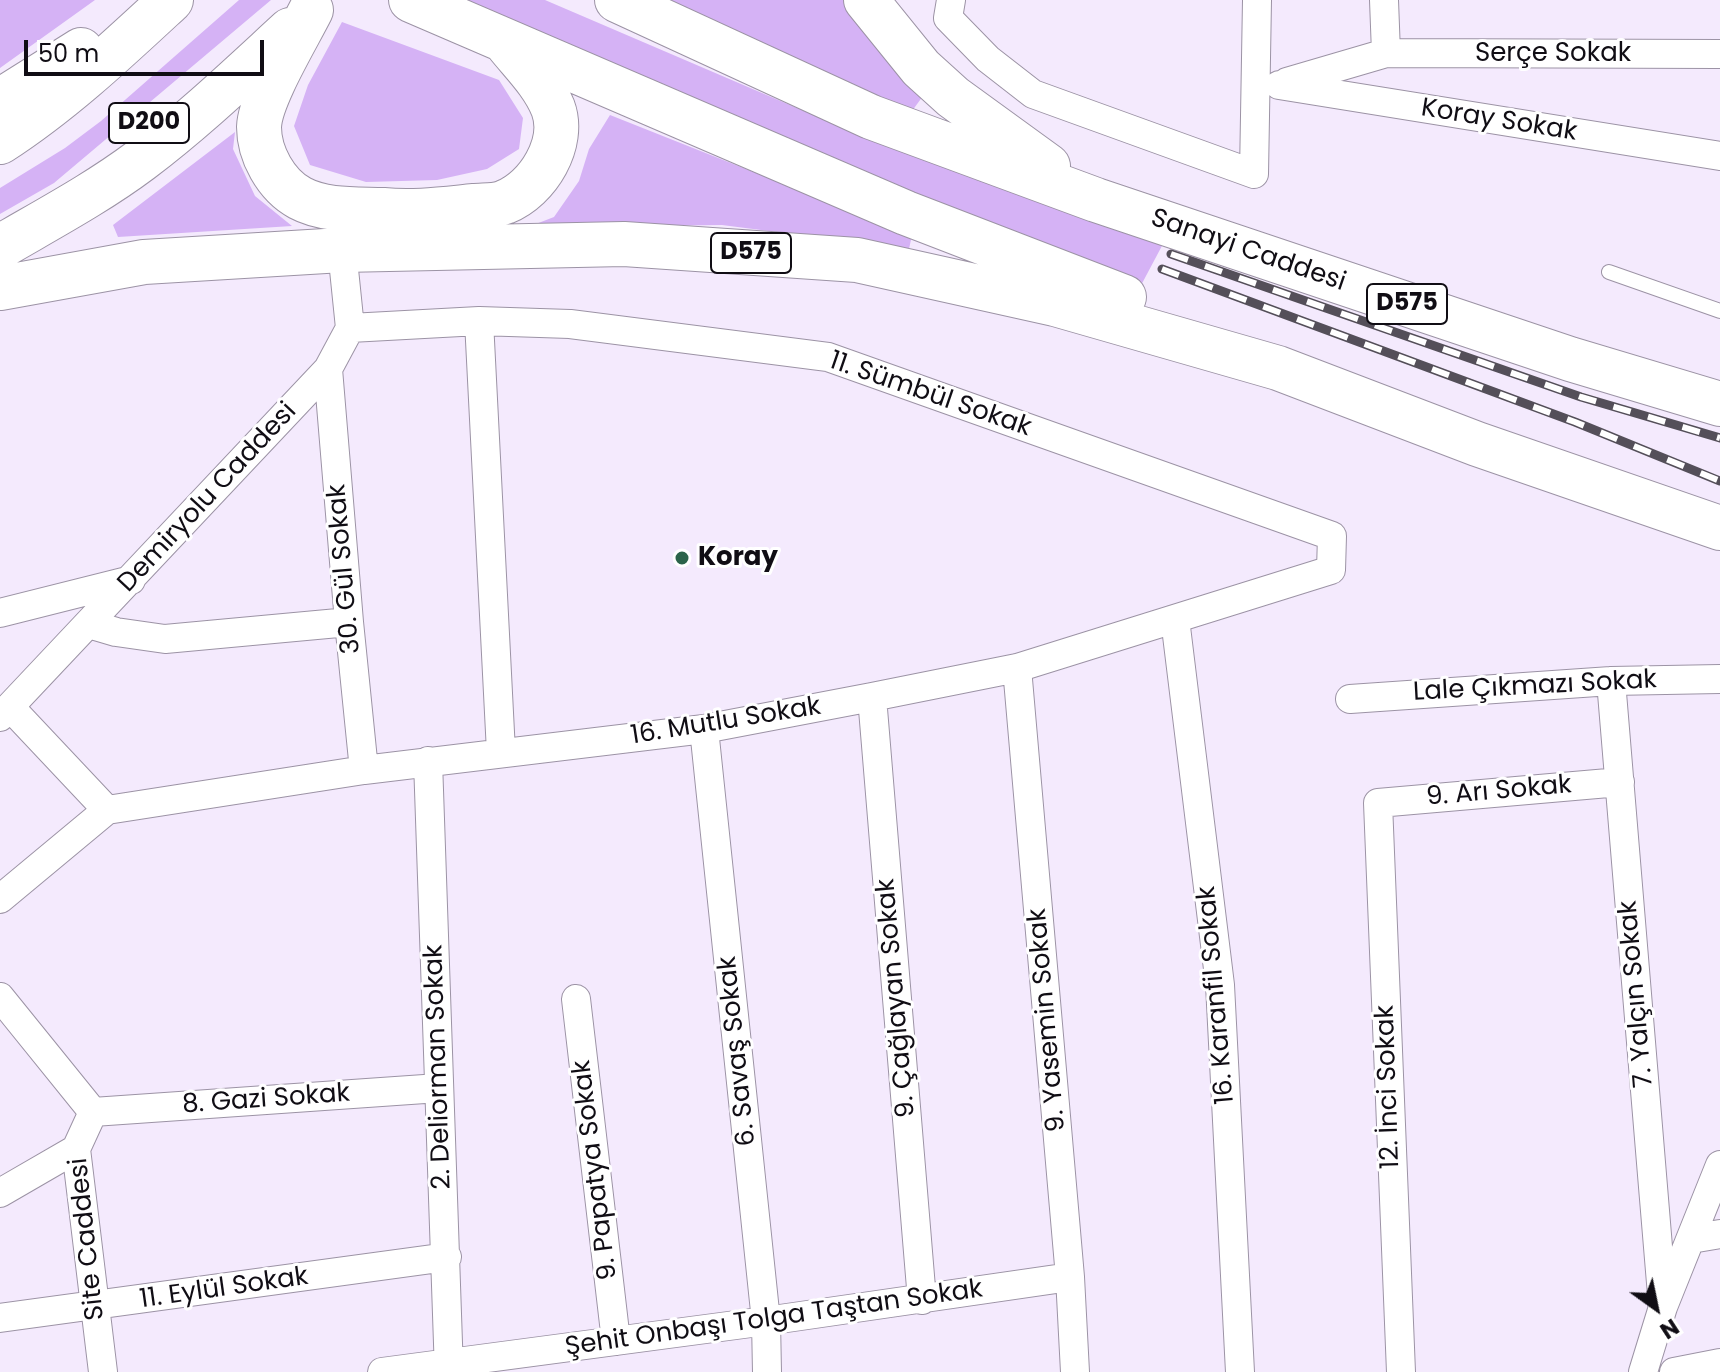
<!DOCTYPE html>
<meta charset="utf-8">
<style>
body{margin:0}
#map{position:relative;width:1720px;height:1372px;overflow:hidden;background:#f4eafd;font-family:Poppins,sans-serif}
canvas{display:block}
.north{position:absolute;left:1616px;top:1268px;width:80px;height:80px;-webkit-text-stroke:6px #fff;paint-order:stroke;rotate:147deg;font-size:22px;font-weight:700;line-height:32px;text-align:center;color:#100d14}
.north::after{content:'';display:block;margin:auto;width:28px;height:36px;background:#100d14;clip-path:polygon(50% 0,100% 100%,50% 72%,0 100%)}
.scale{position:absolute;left:24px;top:40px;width:240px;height:36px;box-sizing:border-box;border:4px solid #100d14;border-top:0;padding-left:10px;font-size:24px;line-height:28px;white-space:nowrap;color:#100d14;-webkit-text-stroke:6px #fff;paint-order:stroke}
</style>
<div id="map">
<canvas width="1720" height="1372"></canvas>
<div class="north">N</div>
<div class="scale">50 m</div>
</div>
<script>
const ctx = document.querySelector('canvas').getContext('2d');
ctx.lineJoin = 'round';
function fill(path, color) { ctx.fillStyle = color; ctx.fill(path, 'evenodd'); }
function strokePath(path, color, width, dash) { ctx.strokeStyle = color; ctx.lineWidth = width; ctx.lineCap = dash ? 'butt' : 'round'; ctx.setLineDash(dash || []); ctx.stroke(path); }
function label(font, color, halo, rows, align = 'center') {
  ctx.font = font + ' Poppins,sans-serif'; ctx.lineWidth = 6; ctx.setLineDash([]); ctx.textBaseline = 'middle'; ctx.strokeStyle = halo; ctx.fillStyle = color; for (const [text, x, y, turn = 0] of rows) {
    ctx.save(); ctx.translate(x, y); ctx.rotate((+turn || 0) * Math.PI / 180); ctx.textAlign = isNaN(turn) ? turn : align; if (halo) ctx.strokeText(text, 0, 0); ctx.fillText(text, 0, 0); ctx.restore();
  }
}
const green = new Path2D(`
 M0,0H95L0,68Z
 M239,0H271L54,183L0,214V188L65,148L101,121Z
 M443,0H545L818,117L1164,242L1138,291Z
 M642,0H847L923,96L912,111Z
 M342,22L499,80L523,118L519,149L487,169L437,180L366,182L310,165L294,126L308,85Z
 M610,115L912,235L909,249L722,225L528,227L554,217L579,181L589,149Z
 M235,132L233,149L255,196L292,226L118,237L113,225Z`);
const service = new Path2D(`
 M1609,272L1720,311`);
const minor = new Path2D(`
 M951,0L948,18L988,59L1033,94L1254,174L1257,0
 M1386,53L1720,54
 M1287,82L1386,53L1384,0
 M1279,85L1720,156
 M479,321L501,752
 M328,369L349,622L364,770
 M0,613L131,580
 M1175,619L1220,985L1240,1372
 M89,624L116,632L165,639L349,622
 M1017,668L1070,1277L1075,1372
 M1611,681L1663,1307
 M872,697L922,1300
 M1350,699L1611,681L1720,679
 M0,717L328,369L350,328L342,250
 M704,729L766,1321L767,1372
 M428,761L449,1372
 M107,810L364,770L704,729L872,697L1017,668L1331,570L1332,536L828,357L570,324L479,321L350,328
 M0,899L107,810L10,707
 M0,997L93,1112L76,1149L103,1372
 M576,999L616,1341
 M93,1112L439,1088
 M0,1193L76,1149
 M1691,1239L1720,1234
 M0,1318L447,1257
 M382,1372L766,1321L1070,1277
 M1401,1372L1378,803L1620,782
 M1643,1372L1663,1307L1720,1165
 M1674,1372L1720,1363`);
const trunk = new Path2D(`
 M411,0L906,213L1124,297
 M617,0L871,117L1096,200L1570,359L1720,404
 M866,0L921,68L953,97L1048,166
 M311,10C297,38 260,98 259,127C259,154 276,185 300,198C324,211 356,209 383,210C414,213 443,209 474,206C483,205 496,206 505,202C538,189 566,143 553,108C543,83 523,64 507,44
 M0,101L81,50
 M0,142C62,102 117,50 171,0
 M0,247C48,219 97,193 141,160C194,120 242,74 290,30
 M0,288L144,262L342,250L624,244L857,260L1055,304L1278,368L1477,444L1720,528`);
const rail = new Path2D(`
 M1171,254L1581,397L1720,438
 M1162,269L1575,422L1720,481`);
const markers = [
 [682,558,8,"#2b634a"]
];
const shields = [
 [149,123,80],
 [751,253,80],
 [1407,304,80]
];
const shieldNames = [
 ["D200",149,123],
 ["D575",751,253],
 ["D575",1407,304]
];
const streetNames = [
 ["Serçe Sokak",1553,54],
 ["Koray Sokak",1499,121,9],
 ["Sanayi Caddesi",1248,251,19],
 ["11. Sümbül Sokak",930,395,19],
 ["Demiryolu Caddesi",208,498,-47],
 ["30. Gül Sokak",345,569,-95],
 ["Lale Çıkmazı Sokak",1535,687,-3],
 ["16. Mutlu Sokak",726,722,-9],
 ["9. Arı Sokak",1499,792,-5],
 ["7. Yalçın Sokak",1637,994,-95],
 ["16. Karanfil Sokak",1217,995,-95],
 ["9. Çağlayan Sokak",897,998,-95],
 ["9. Yasemin Sokak",1048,1020,-95],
 ["6. Savaş Sokak",738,1051,-96],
 ["2. Deliorman Sokak",439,1067,-92],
 ["12. İnci Sokak",1389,1087,-92],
 ["8. Gazi Sokak",266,1100,-4],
 ["9. Papatya Sokak",596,1170,-97],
 ["Site Caddesi",88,1239,-96],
 ["11. Eylül Sokak",224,1289,-8],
 ["Şehit Onbaşı Tolga Taştan Sokak",774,1319,-8]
];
const poiNames = [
 ["Koray",698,558]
];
fill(green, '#d5b2f5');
strokePath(service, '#9c93a5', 16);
strokePath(minor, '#9c93a5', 30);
strokePath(trunk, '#9c93a5', 46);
strokePath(service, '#fff', 14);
strokePath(minor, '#fff', 28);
strokePath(trunk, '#fff', 44);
strokePath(rail, '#544f59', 9);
strokePath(rail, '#fff', 6, [18]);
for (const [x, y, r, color] of markers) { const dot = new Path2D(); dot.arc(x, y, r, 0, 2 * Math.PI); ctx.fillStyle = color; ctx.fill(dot); strokePath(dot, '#fff', 3); }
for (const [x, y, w] of shields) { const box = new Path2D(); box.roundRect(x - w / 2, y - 20, w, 40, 6); ctx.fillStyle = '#fff'; ctx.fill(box); strokePath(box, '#100d14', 2); }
label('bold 24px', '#100d14', null, shieldNames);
label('26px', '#100d14', '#fff', streetNames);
label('bold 26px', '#100d14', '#fff', poiNames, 'left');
</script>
